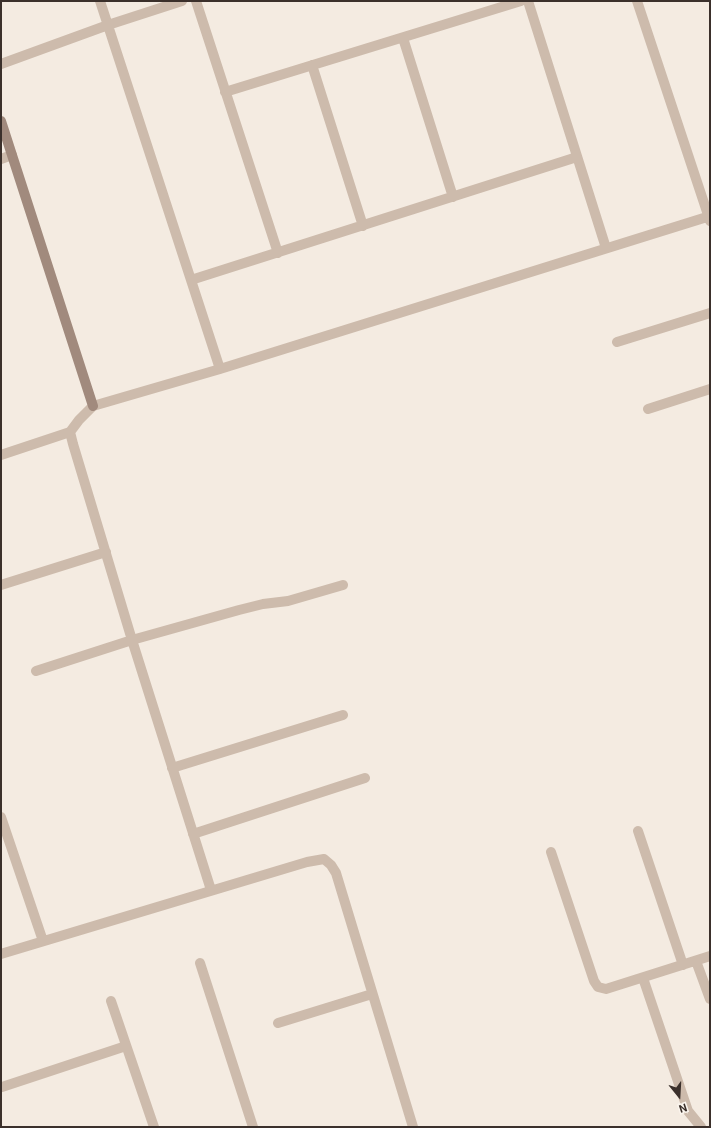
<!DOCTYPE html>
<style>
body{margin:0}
#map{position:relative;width:711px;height:1128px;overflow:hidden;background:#f4ebe1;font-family:Roboto,sans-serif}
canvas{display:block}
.frame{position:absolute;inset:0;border:2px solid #3b302b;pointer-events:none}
.north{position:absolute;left:659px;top:1076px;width:40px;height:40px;-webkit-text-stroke:3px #fbf5ee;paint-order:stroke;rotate:162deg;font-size:11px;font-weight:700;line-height:16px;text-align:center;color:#3b302b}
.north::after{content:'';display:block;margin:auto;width:14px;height:18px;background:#3b302b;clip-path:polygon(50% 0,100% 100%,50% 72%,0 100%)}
</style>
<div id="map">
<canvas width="711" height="1128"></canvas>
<div class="frame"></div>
<div class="north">N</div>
</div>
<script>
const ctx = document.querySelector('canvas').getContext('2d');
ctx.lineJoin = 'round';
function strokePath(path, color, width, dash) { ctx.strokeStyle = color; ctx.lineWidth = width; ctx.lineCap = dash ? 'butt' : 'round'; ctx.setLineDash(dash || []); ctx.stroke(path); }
const street = new Path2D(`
 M100,1L220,369
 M196,1L278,253
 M528,1L606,248
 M637,1L710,221
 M403,38L453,197
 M1,64L108,25L182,1
 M312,65L363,226
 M225,92L521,1
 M1,159L12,155
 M191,280L577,157
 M617,342L710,313
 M648,409L710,389
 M1,455L70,432
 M1,585L106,552
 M36,671L132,640L239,610L263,604L288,601L343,585
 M172,768L343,715
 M1,817L43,941
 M638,831L683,965
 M193,834L365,778
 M551,852L594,981L598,987L606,989L710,956
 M211,890L132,640L73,444L70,432L79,420L93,406L220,369L710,216
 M1,954L307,862L324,859L331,865L336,873L413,1127
 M696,961L710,999
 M200,963L253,1127
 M643,978L688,1111L701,1127
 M111,1001L154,1127
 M278,1023L372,994
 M2,1087L126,1046`);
const secondary = new Path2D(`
 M1,121L93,406`);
strokePath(street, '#cdbbac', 10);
strokePath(secondary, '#a18a7d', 10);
</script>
